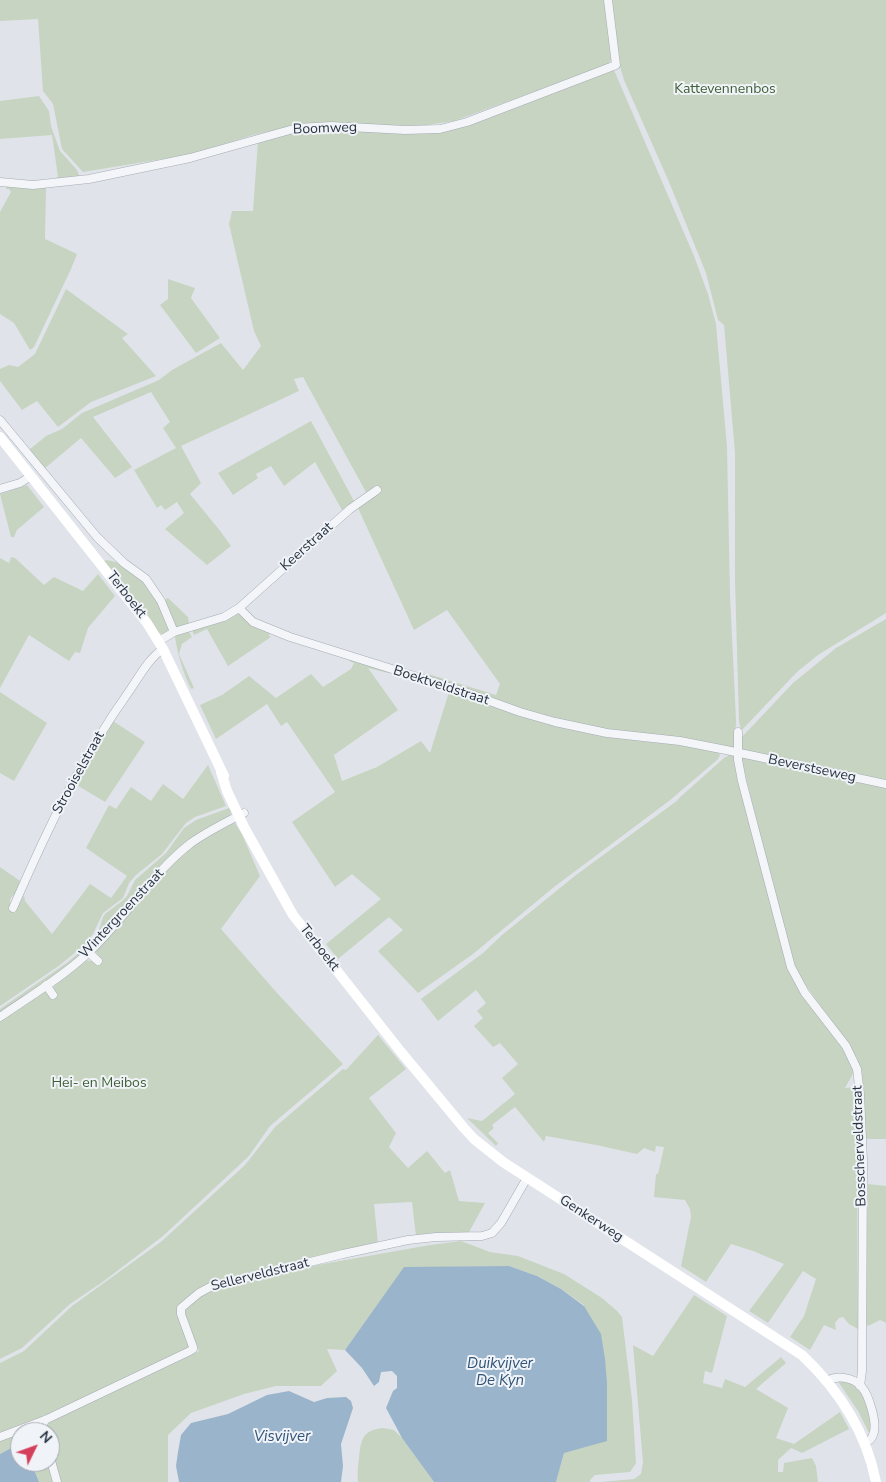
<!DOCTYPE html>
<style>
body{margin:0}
#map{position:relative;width:886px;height:1482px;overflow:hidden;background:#e0e4ea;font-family:"Nunito Sans",sans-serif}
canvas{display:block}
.north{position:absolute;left:10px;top:1422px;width:50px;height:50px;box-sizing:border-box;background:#f0f3f7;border:1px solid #a0a6af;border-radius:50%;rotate:48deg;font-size:14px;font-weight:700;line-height:20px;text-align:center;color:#283342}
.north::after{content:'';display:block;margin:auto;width:18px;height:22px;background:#d4405c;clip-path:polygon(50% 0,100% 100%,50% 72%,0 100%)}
</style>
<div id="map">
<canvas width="886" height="1482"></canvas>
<div class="north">N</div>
</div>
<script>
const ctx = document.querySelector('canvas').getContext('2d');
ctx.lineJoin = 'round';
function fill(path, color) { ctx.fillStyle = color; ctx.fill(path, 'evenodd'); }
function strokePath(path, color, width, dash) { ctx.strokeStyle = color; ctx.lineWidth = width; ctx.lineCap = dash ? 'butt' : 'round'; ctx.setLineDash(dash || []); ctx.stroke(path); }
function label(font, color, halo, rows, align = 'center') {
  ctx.font = font + ' "Nunito Sans",sans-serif'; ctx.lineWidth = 4; ctx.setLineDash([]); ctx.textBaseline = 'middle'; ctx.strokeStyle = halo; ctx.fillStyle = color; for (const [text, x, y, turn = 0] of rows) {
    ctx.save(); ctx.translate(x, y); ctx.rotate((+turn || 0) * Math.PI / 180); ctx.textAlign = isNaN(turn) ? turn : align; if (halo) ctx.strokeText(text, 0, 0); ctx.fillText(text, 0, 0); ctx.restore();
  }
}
const green = new Path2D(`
 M0,0H606L612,59L607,65L454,121L420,126L306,123L253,135L193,154L83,172L62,149L53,104L43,91L38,19L0,21Z
 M611,0H886V613L818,655L797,672L741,731L739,721L735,580V453L724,325L718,320L706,273L669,182L624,80L619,63Z
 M614,70L694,256L708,294L716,324L727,447L730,594L736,720L735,750L599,728L525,711L424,677L425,673L496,695L500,684L447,610L414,630L358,508L378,494H367L303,377L294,379L299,391L181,446L201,483L190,494L221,532L231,546L207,565L165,529L184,513L177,502L165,510L161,505L157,508L134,470L176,448L163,428L170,422L151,392L93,417L132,467L115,478L81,438L44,469L29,450L46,436L62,429L82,413L159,380L172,370L221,343L243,370L261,346L254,331L229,224L232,211H253L258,141L296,131L338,128L440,131Z
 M39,96L49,111L51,126L60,151L77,170L80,178L56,180L55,178L58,177L52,135L0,139V101Z
 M6,185H59V186L46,188L45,239L77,254L71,269L34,347L30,350L14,323L0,314V212L11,192L9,189H6Z
 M168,279L195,288L191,298L220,338L196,353L160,305L168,299Z
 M66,289L128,334L122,338L156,376L91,402L58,427L37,401L22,410L0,381V369L9,365L18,367L35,354Z
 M311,421L354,501L342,510L315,462L284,486L271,466L256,474L258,478L233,495L218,473Z
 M27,485L44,507L17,530L14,537H11L0,494Z
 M11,557L15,558L44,585L54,577L83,591L98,574L115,596L88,628L80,653L75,652L69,661L29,635L0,688V558L9,563Z
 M106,560C125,562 147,580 156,595C162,606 166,620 170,632L164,635L157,632L139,605L104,561Z
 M168,598L188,617L189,625L176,630L164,604L165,600Z
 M238,613L270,632L269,636L271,637L228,666L207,629L194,635L192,630Z
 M886,619V1139H857L858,1329L849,1324L843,1317L839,1318L835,1323L836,1330L824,1325L810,1350L790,1337L804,1316L816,1279L803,1271L768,1323L749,1311L784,1264L753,1251L731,1244L706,1282L681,1266L691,1217L690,1209L685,1200L654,1197L656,1174H658L664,1147L656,1146L655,1152L644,1148L637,1154L596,1145L546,1136L544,1142L515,1107L492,1125L494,1128L488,1133L498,1143L496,1146L467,1118L482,1121L515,1094L502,1078L518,1064L500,1043L493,1047L474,1026L483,1018L477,1011L486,1003L476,990L438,1021L421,999L483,953L502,935L576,875L678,800V799L724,758L731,754L735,756L741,788L787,966L796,984L844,1048L855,1070L845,1088L863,1086L857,1058L793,967L742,761L741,738L793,683L836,648Z
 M186,630L189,632L192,637L182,644L179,654L194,688L191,689C183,672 178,656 175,637L176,635Z
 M350,659L389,671L388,673L368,668L398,710L334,755L342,781L377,767L421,741L430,753L449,692L473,698L510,711L718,751L720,756L717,760L669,801L554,887L473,954L418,993L378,951L403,930L389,917L338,959L326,944L381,899L352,874L335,887L292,822L335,792L287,722L281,726L267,704L216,739L200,705L222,695L249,676L276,698L311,674L323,687L351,669L354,663L349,661Z
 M0,692L47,723L14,781L0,773Z
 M113,721L145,742L105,802L75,784L94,748Z
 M208,765L226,806L195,817L186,823L162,854L136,875L129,883L123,898L103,913L93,934L83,946L60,965L0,1006V867L20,881L16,894C6,899 12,902 10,910L15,913L24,895L25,901L52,934L90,884L111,898L127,876L86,848L109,805L116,809L131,787L151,801L163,784L183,799Z
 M229,808L232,812L229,816L167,861L76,960L0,1013V1009L68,962L89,944L98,933L103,917L106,913L121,902L127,896L135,880L166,853L184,828L196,820Z
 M235,823L242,834L260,876L221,929L278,994L343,1064L270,1126L249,1156L163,1236L104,1281L70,1304L22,1348L0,1359V1020L40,992L54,990L53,984L85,960L96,962L99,959L96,952L97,947L169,867L188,849L202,838L230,824Z
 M378,1035L406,1069L369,1098L396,1133L389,1147L408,1168L427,1151L445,1173L450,1170L459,1201L485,1203L469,1232L466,1234L416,1236L412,1202L374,1204L378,1243L197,1289L181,1303L177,1314L193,1354L199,1351L186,1321L185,1311L200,1296L208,1292L306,1267L430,1245L461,1241L490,1252L518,1256L564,1274L602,1298L617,1311L622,1317L632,1400L636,1463L630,1472L595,1475L590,1480V1482H556L564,1453L584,1305L561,1289L537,1276L509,1266L404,1268L345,1350L327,1349L337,1371L321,1386H276L244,1394L191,1413L168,1435V1482H39L31,1462H50V1432H20V1454L11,1448L0,1454V1363L24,1351L72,1306L162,1241L245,1165L275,1127L343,1069L346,1070Z
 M868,1184L886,1186V1323L880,1320L868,1326L865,1323Z
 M694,1295L727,1316L712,1373L705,1371L703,1383L722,1388L725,1379L745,1387L781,1357L786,1363L756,1389L788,1408L776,1438L794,1444L840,1412L849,1429L802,1453L791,1448L778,1460V1472H783L784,1463L812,1458L816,1466L818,1482H601L634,1479L641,1474L643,1463L633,1345L653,1356Z
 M837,1380C857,1379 872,1405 872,1423C872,1427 871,1431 870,1435L858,1411Z
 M383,1428L394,1430L402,1438L434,1482H358C357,1473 358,1466 359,1458C361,1440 362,1430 383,1428Z`);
const water = new Path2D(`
 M509,1266L537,1276L561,1289L584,1306L601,1334L605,1359L607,1383V1441L564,1453L556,1482H434L402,1438L386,1408L393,1391L397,1388V1376L392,1371L381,1372L379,1382L374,1386L362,1368L345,1350L404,1267Z
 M289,1391L314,1402L327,1398L346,1397L351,1401L353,1408L341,1444L343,1466L341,1482H179L176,1466L178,1452L181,1435L191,1423L228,1414L267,1395Z
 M11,1448L20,1454V1462H31L39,1482H0V1454Z`);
const minor = new Path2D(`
 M0,182L33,185L89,179L190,158L297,128L331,126L405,130L440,129L467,122L616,65L608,0
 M0,420L97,537L124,563L146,579L161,601L174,632
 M0,489L20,483L31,476
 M239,608L253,622L290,637L462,691L520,712L555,722L607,733L680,741L726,750L886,784
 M159,641L174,632L224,617L239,608L350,509L377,490
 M738,732V760L742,781L791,967L805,993L846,1046L857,1069L860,1095L863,1161L862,1371L860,1386
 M13,908C47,830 80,760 130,690C139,677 149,658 163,649
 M88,952L98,961
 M46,985L53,995
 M0,1017C29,997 61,978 87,954C124,920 151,874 191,843C208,831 226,822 244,813
 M827,1381C837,1375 852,1377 861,1386C869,1395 878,1424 873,1435C872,1439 869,1441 865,1443
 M43,1432L42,1427L45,1420
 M0,1437L45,1420L190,1351L193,1349V1347L181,1314V1308L199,1293L212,1286L343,1254L408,1240L436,1237L482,1236L492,1233L501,1223L527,1178
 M50,1457L57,1482`);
const secondary = new Path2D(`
 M0,437L147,623L163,649L224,776
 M221,772L227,791L244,827L293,915L401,1052L464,1128L474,1139L503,1162L802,1355C839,1390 866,1431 876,1482`);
const parkNames = [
 ["Kattevennenbos",725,90],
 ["Hei- en Meibos",99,1084]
];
const streetNames = [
 ["Boomweg",325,129,-2],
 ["Keerstraat",307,547,-42],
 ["Terboekt",126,595,52],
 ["Boektveldstraat",441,686,18],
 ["Beverstseweg",812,769,12],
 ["Strooiselstraat",79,773,-61],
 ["Wintergroenstraat",122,914,-47],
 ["Terboekt",319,948,52],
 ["Bosscherveldstraat",860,1146,-92],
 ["Genkerweg",591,1219,33],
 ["Sellerveldstraat",260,1275,-14]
];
const waterNames = [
 ["Duikvijver",500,1364],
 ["De Kyn",500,1381],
 ["Visvijver",282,1437]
];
fill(green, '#c7d4c1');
fill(water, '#9ab4cb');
strokePath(minor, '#a5abb4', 9);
strokePath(minor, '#f3f5f8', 8);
strokePath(secondary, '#fff', 10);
label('14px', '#3e5f35', '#f0f3f7', parkNames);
label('14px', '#283342', '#f0f3f7', streetNames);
label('italic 15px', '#305378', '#f0f3f7', waterNames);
</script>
